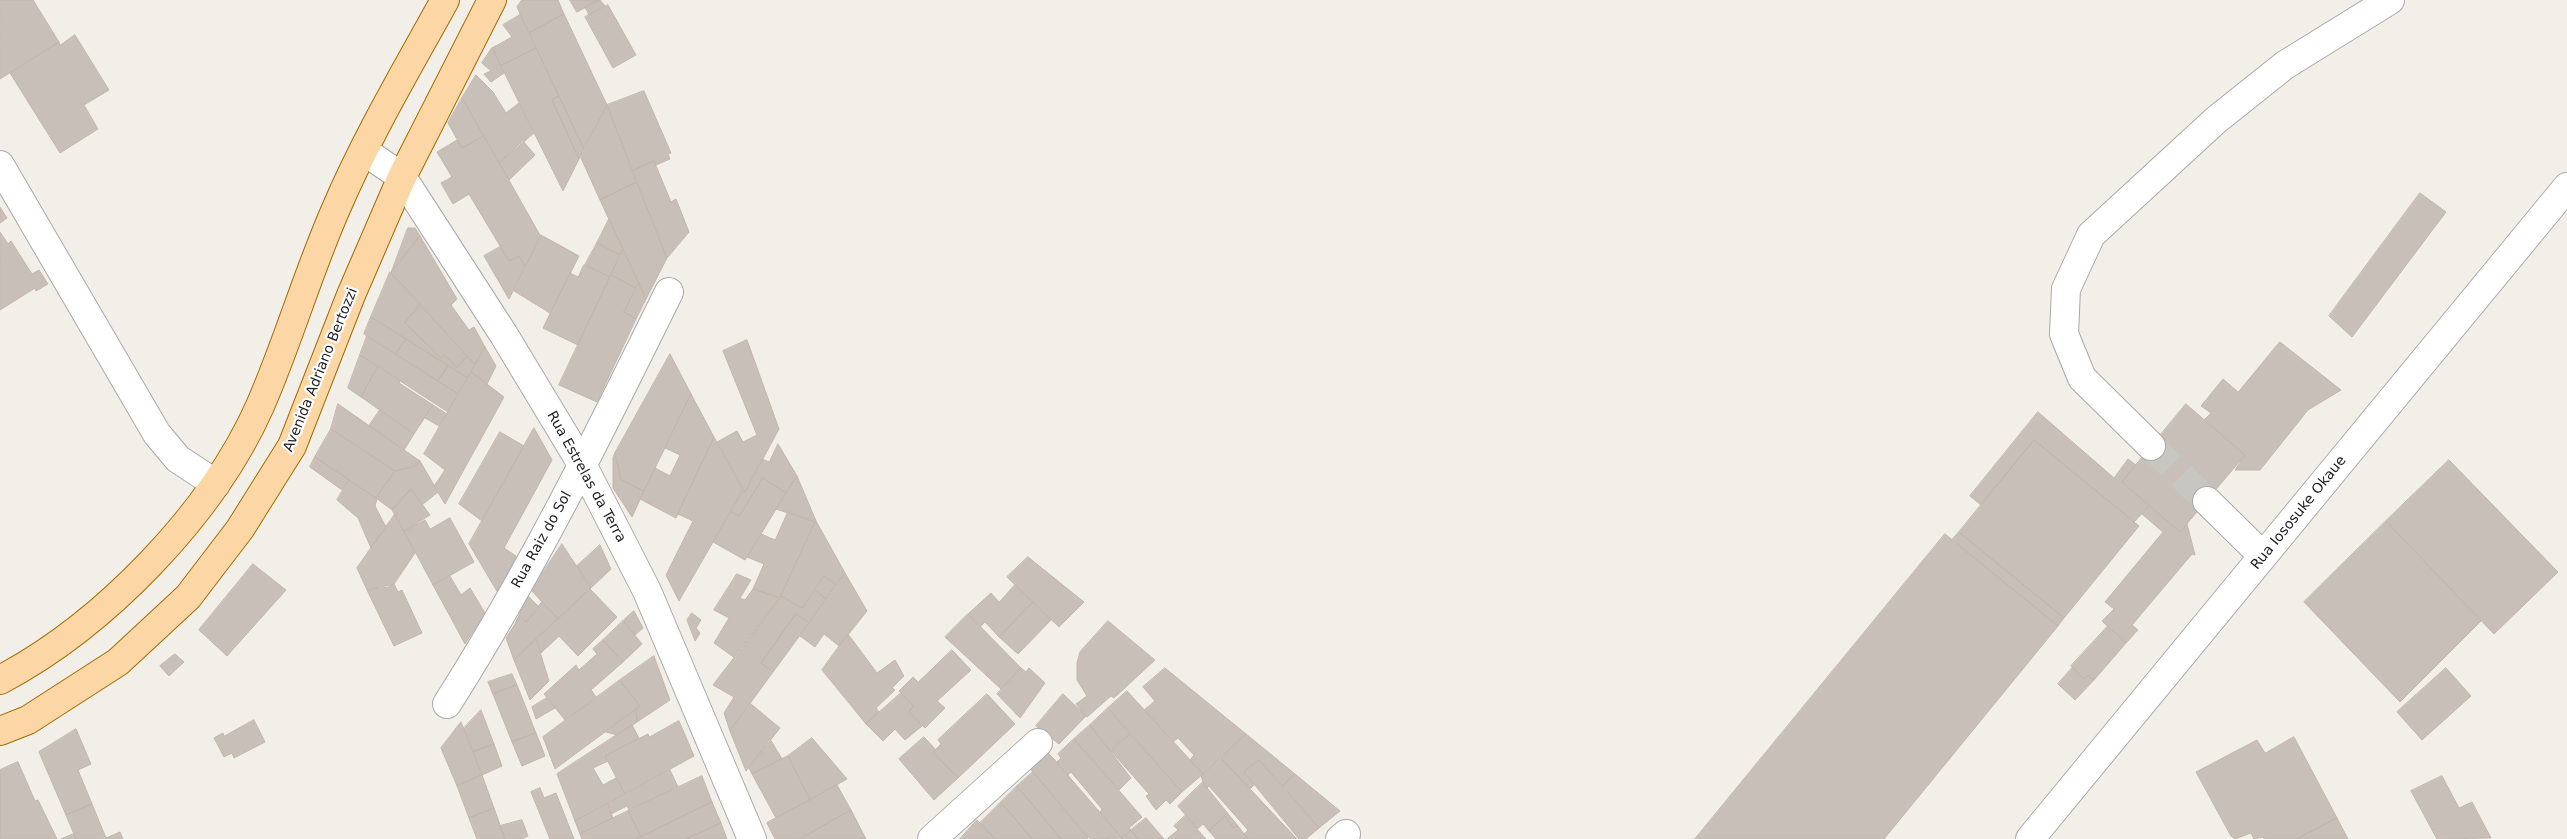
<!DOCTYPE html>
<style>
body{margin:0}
canvas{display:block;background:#f2efe9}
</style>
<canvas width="2567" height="839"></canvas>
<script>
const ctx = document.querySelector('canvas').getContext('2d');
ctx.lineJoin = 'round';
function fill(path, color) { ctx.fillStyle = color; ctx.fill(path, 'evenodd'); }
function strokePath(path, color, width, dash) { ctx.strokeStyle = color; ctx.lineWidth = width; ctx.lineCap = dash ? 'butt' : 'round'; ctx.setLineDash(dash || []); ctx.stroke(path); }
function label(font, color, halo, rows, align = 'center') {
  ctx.font = font + ' "DejaVu Sans",sans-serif'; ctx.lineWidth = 4.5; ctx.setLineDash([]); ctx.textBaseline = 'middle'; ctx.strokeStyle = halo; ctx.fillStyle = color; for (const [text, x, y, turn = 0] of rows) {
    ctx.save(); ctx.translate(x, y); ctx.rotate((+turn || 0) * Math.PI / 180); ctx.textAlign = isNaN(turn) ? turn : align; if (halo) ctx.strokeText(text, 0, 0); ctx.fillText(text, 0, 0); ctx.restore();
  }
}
const building = new Path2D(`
 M0,0H33L59,42L0,79Z
 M522,0H558L564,14L529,33L517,7Z
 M570,0H600L577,12Z
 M600,0L605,6L589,15L585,7Z
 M608,5L636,55L613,68L585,17Z
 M564,14L607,105L584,149L529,33Z
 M520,15L536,48L501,66L492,48L512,37L503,25Z
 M75,35L109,90L84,105L98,129L60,153L10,73L59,42L60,45Z
 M492,48L504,73L491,82L484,74L491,71L482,63Z
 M536,48L559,96L552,100L579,159L563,191L501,66Z
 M476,75L493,92L506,113L519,103L534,133L499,163L462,98Z
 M644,91L671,153L668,154L670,159L656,165L654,161L632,171L607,105Z
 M559,96L584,149L579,159L552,100Z
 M462,98L484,136L462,148L448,123Z
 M607,105L637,182L600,200L581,158Z
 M484,136L541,237L525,267L519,256L509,261L469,194L453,204L441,183L452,177L437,152L457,140L462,148Z
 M523,141L535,155L509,180L499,163Z
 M654,161L671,202L676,199L689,232L667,258L632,171Z
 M637,182L667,258L646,299L600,200Z
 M2420,193L2446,212L2352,337L2329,316Z
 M0,207L7,218L0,223Z
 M609,219L623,249L620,255L597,243Z
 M408,228H415L420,236L391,273Z
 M0,232L8,244L11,241L32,274L39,270L48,284L36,291L35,288L0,310Z
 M541,235L579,256L550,313L514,291Z
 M420,236L457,299L451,305L469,330L474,327L485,347L475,365L391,273Z
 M597,243L620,255L610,277L585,265Z
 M500,247L509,261L519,256L525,267L509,299L484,256Z
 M623,249L639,283L636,288L611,275Z
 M584,265L610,277L578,345L543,328L570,273L578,277Z
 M390,272L420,304L405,323L441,358L444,354L457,368L467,356L475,365L468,378L371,317Z
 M611,275L636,288L624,312L636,319L597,402L559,385Z
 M639,283L646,299L636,319L624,312Z
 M420,304L467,356L457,368L444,354L441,358L405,323Z
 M371,317L406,339L396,354L364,334Z
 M367,336L458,394L448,412L360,355Z
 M406,339L448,366L438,381L396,354Z
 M747,340L779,429L745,492L717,442L737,431L743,442L757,435L723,351Z
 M2280,342L2341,390L2308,410L2260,470H2235L2245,455L2204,420L2211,413L2201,406L2223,379L2238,392Z
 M485,347L496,366L487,384L471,372Z
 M670,354L691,394L644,491L621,480L615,453Z
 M360,355L378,366L361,397L348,388Z
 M378,366L400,380L399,383L433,405L414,434L361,397Z
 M448,366L468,378L458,394L438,381Z
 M471,372L504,397L445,504L434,486L445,470L424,454Z
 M691,394L714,437L676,518L640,499L655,468L670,476L680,455L665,448Z
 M338,404L420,461L416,466L395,471L331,429Z
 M2186,404L2245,455L2180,532L2122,482Z
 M433,405L447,414L439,426L425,418Z
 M380,410L414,434L404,450L369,426Z
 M2038,412L2114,478L2128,459L2136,465L2122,482L2149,506L2134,522L2034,440L1981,505L1970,496Z
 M534,428L552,460L504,548L516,556L498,593L469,544Z
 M331,429L395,471L376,498L315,457Z
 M500,432L524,446L482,521L459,504Z
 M714,437L743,490L679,601L666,575L693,521L678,514Z
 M2034,440L2139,526L2064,618L1959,532Z
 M778,444L797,476L786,493L763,478L739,516L730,511L743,490L745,492L762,459L769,462Z
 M615,453L621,480L644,491L632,517L613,488V458Z
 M315,457L349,480L342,490L310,467Z
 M2449,460L2558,572L2494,634L2386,521Z
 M420,461L438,492L422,505L411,489L392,510L376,498L395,471L416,466Z
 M797,476L816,521L815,522L776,509Z
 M763,478L786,493L745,560L713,542L730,511L739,516Z
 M349,480L377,499L375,506L386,527L371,548L358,518L337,500Z
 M411,489L430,515L404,531L392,510Z
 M2149,506L2180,532L2187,524L2195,555L2192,554L2132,625L2138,630L2126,643L2102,621L2114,609L2105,602L2163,532L2142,514Z
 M788,512L815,522L780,598L753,589L764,564L747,557L761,534L775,540Z
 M395,514L415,553L394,584L367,590L357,568Z
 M450,518L474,562L433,585L404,531L425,520L430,529Z
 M816,521L845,573L836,585L824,576L802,608L781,596Z
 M2386,521L2481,621L2400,702L2304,602Z
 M1959,532L2064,618L2058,626L1952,540Z
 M1945,534L2058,626L1884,839H1695Z
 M562,544L591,588L558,619L531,590Z
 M600,545L611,569L591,588L577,566Z
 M1028,557L1084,602L1059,627L1007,577Z
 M253,564L286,590L227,656L199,630Z
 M845,573L867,611L839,646L824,634L815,647L800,636Z
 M737,574L751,580L740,598L745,600L753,589L780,598L735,658L714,643L729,618L714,610Z
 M450,576L461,595L470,588L485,613L465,644L433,585Z
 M824,576L836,585L826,599L815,590Z
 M394,584L398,592L402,590L422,633L394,646L367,590L388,587Z
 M1015,585L1033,602L999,637L985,622L981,626L968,614L991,593L999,602Z
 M590,589L617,617L578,656L559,636L541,653L536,639Z
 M815,590L826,599L809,623L796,614L761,663L773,672L730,731L724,713L734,697L713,685L781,596L802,608Z
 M528,596L539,607L526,622L520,616L516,622Z
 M542,602L558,619L514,660L506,638L520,616L526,622Z
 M1033,602L1051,620L1018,654L999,637Z
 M634,611L643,628L635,635L623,621Z
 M692,613L701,620L696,628L700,633L695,641L687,620Z
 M796,614L809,623L773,672L761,663Z
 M968,614L1021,668L1001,689L945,637Z
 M623,621L642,644L623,662L603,640Z
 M1108,621L1155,660L1114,698L1111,696L1087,717L1076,704L1087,696L1077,680V663L1080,652Z
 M2108,626L2126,643L2094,680L2088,675L2084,679L2071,666Z
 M848,634L877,673L895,660L904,676L892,688L895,690L876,708L879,712L866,724L822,670Z
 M536,639L549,681L530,700L514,660Z
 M603,640L623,662L591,690L597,698L565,720L544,694L576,665L579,670L597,654L593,649Z
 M952,650L971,670L937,701L945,708L925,728L909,712L913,706L899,691L913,677L918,682Z
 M175,654L184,662L169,676L160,666Z
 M654,656L670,700L637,722L636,709L640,706L620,680Z
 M1021,668L1026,672L1029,668L1045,683L1020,718L997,694Z
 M1165,668L1246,734L1203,774L1190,760L1194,755L1178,738L1173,742L1144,710L1155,701L1143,687Z
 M2072,668L2084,679L2088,675L2094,680L2075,700L2058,684Z
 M2446,668L2471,696L2422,740L2397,712Z
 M512,674L517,685L493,694L488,682Z
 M620,680L640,706L555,769L543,737Z
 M517,685L536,733L512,742L493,694Z
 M1127,691L1203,774L1182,792L1108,708Z
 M901,693L913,706L909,712L922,726L905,740L895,729L883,741L866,724Z
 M987,694L1015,724L958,778L933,752L941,744L938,740Z
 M1063,694L1086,716L1059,744L1036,726Z
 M547,698L555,708L536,719L532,707Z
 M751,704L780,728L746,771L730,731Z
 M1108,708L1130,734L1111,752L1090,725Z
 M636,709L637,722L617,735L606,732Z
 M481,710L494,744L473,752L464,728Z
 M254,720L265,742L234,758L232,753L224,757L214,738L223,733L224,736Z
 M679,721L694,756L625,794L605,756L648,734L649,737Z
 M461,722L482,775L457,786L441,748Z
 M632,725L639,738L605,756L608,761L593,768L603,785L616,778L625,794L575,821L557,774Z
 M1090,725L1131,778L1119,790L1074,739Z
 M76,729L91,764L78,770L92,804L66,815L39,752Z
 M536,733L545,756L522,766L512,742Z
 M1130,734L1182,792L1170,804L1166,800L1156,810L1146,796L1149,794L1111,751Z
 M1246,734L1295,774L1283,786L1259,760L1244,772L1254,785L1250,789L1221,758Z
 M924,737L936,750L933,752L958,778L934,800L899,759Z
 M2294,737L2337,818L2297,839H2264L2263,837L2254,839L2251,833L2235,839L2231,836L2196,772L2257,740L2265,753Z
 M812,738L847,779L810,800L788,756Z
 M770,739L782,759L752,774L749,768Z
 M1074,739L1142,817L1129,828L1131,830L1122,838L1100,812L1102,809L1071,772L1068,775L1057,762L1061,758L1058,754Z
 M494,744L502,766L482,775L473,752Z
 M1045,750L1053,758L1122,838L1091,839L1087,836L1028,766Z
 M788,756L810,800L776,818L752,774Z
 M1221,758L1250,789L1297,839H1248L1244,834L1248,830L1209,786L1207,788L1204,784L1201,776Z
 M1259,760L1319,828L1306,839H1299L1244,772Z
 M18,762L35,801L38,800L57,839H0V770Z
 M670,770L678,787L629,810L627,806L611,814L608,804Z
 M1033,772L1088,838L1086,839H1061L1017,786Z
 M1295,774L1340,811L1319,828L1283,786Z
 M482,775L494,808L469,818L457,786Z
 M702,776L712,802L641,837L628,811Z
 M2442,776L2459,808L2472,802L2491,838L2437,839L2411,791Z
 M1203,782L1204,784L1238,826L1233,828L1225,816L1209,831L1203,824L1197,829L1178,806Z
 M837,785L851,810L800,839H775L767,823Z
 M1017,786L1061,839H1032L1001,802Z
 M540,788L544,798L556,793L574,839H550L531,792Z
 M712,802L721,823L686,839H636Z
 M1001,802L1032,839H995L980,823Z
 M92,804L106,838L120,832L123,839H76L66,815Z
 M608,804L613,818L580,834L575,821Z
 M494,808L505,839H477L469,818Z
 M851,810L866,839H800Z
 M628,811L641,837L636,839H582L580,834Z
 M1186,815L1197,829L1206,839H1167L1178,830L1174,826Z
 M1225,816L1233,828L1238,826L1248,839H1216L1209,831Z
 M1146,818L1164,839H1138L1131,830Z
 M2337,818L2348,839H2297Z
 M522,820L528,836L522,839H505L500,826Z
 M977,820L980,823L995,839H960Z
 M721,823L727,839H686Z
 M1131,830L1138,839H1121L1122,838Z
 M74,834L76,839H61Z`);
const minorTunnel = new Path2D(`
 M2151,446L2207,501`);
const minor = new Path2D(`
 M364,151L402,177L504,335L583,466L647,591L752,839
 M0,165L157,434L178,459L216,484
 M2151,446L2082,378L2064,334L2066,289L2091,235L2216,120L2285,65L2390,0
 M2207,501L2263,556
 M447,704C531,572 600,432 669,292
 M932,839L1038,743
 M1340,839L1346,834
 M2030,839L2567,187`);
const major = new Path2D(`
 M0,680C104,625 212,514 260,406C288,342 307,275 335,211C366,138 407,69 445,0
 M0,731L28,720L118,662L188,597L240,529L292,446L351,295L402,177L492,0`);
const streetNames = [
 ["Avenida Adriano Bertozzi",321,370,-68],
 ["Rua Estrelas da Terra",586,477,61],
 ["Rua Iososuke Okaue",2299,513,-51],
 ["Rua Raiz do Sol",542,540,-61]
];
fill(building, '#c7bfb8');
strokePath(building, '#c4b6ab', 1);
strokePath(minorTunnel, '#c8c6c1', 28, [28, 14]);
strokePath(minor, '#a9a9a9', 30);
strokePath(major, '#a06b00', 30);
strokePath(minor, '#fff', 28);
strokePath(major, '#fcd6a4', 28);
label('14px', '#222', '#fff', streetNames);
</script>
